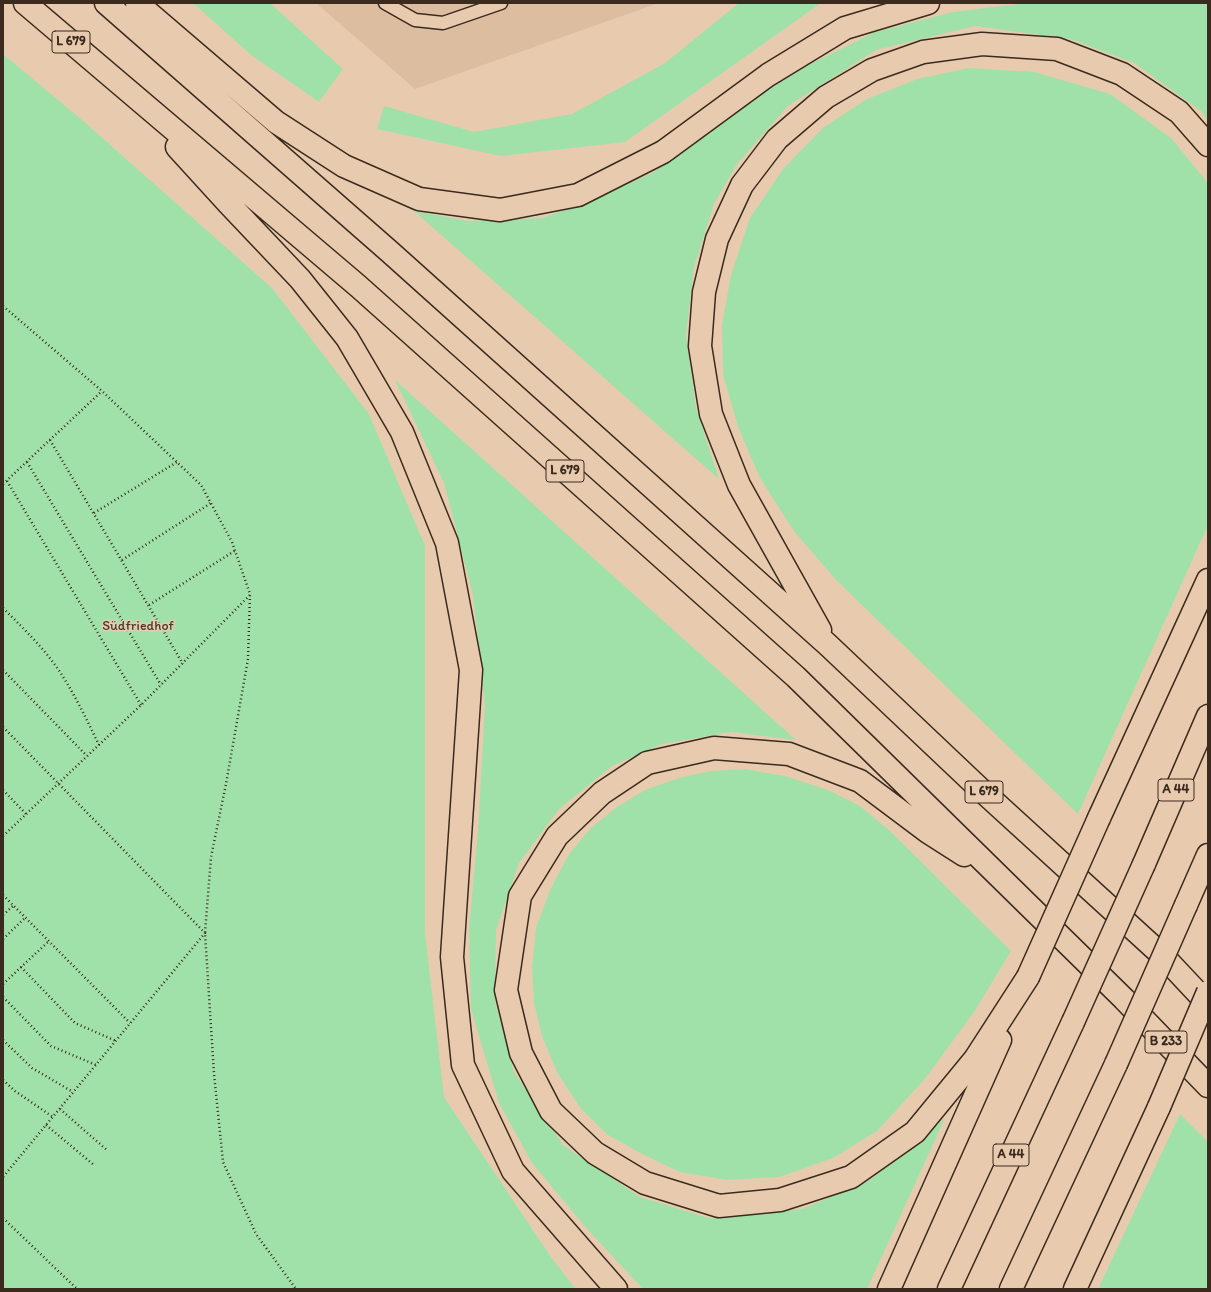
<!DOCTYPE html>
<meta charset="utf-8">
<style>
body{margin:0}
#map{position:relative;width:1211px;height:1292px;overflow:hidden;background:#e8cbaf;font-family:Itim,sans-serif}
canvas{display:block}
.frame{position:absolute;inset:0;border:4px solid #3b2a1e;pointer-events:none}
</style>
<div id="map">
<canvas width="1211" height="1292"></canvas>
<div class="frame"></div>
</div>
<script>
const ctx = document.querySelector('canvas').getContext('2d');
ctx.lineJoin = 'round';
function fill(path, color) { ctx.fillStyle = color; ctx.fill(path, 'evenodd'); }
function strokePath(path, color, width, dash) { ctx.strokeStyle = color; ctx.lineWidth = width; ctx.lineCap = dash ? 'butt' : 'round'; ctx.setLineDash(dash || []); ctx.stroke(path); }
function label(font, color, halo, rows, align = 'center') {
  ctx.font = font + ' Itim,sans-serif'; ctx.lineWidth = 3; ctx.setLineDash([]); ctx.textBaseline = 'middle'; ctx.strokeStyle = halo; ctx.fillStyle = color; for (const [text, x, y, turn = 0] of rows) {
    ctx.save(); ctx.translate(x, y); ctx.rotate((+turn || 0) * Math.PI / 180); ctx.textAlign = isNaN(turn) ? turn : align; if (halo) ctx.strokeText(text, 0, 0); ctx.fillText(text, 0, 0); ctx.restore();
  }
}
const built = new Path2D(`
 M316,3H659L415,89Z`);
const green = new Path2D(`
 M193,3H270L343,69L319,102L251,55Z
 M739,3H821L625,142L501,156L377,129L384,106L474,132L572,114L665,63Z
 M1027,3H1208V121L1201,111L1134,63L1070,39L975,26L876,50L788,106L737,164L714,204L694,267L686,335L696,408L719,479L414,211L468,221L543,218L601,196L654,172L751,100L806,66L875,32L953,12Z
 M3,54L82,120L272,288L369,414L425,546V933L444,1097L553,1260L576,1289H3Z
 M969,68L1034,72L1110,94L1171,138L1208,183V525L1078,814L836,580L794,531L760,478L738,427L723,375L722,325L731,275L750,218L783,169L824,127L867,99L917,79Z
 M395,380L796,740L731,732L662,744L612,766L559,809L519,863L496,930L495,1001L514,1072L563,1145L640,1197L709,1218L802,1209L870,1180L945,1118L867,1289H643L588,1230L532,1163L499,1103L471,1009L469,929L478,831L485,705L473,595L444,483Z
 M745,769L785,776L828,790L860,806L890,831L1011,951L974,1012L924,1080L877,1131L833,1158L779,1177L727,1180L680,1172L642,1154L608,1135L581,1109L558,1074L542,1036L534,1003L532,967L536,928L550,890L569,854L591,828L617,807L645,790L679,778L711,771Z
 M1180,1114L1208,1142V1289H1098Z`);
const path = new Path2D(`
 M3,306L102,391L201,485L232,542L250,594L248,659L226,784L211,857L205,933L214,1074L223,1162L256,1234L296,1289
 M50,440L183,664
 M27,462L161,685
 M7,481L141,705
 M3,484L102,391
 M94,513L177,462
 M122,560L211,503
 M149,605L236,550
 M3,608C23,628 44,648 60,672C75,695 87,720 99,745
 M3,670L87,756
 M3,727L205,933L3,1177
 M3,790L26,814
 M3,836L141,705L250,595
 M3,895L130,1023
 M3,915L13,906
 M3,939L25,918
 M21,967L75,1023L116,1041
 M3,984L49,941
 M3,997L51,1046L96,1065
 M3,1040L32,1068L73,1092
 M3,1080L15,1091L53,1117
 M60,1109L108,1151
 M46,1125L94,1165
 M3,1218L77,1289`);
const lane = new Path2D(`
 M385,3L415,20L443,23L501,3`);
const highway = new Path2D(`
 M25,3L358,286L796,677L1124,999L1208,1086
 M106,3L390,252L828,645L979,788L1163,956L1208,1004
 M137,3L276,122L344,166L419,199L500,210L578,195L663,152L768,75L845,28L928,3
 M177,147L229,204L300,279L347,338L402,432L447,543L471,670L452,957L463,1065L513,1171L616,1289
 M820,630L739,485L711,414L700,346L704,292L717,239L742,185L777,139L826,97L872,70L923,52L982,44L1057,49L1122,74L1179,112L1208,145
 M1099,818L1208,580
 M964,855L928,832L860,781L789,754L714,748L647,763L602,793L557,836L520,896L506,990L521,1053L551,1111L595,1153L645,1183L719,1206L780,1200L851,1177L915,1132L975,1059L1028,977
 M1144,864L1208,716
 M1186,905L1208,855
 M889,1289L1000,1040
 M949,1289L1073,1022
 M1011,1289L1116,1064
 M1075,1289L1159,1107`);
const highwayBridge = new Path2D(`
 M1028,977L1099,818
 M1073,1022L1144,864
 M1116,1064L1186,905
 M1159,1107L1208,992`);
const shields = [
 [71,42,38],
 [565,471,38],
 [1176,790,36],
 [984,792,38],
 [1166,1042,42],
 [1011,1155,36]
];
const shieldNames = [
 ["L 679",71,42],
 ["L 679",565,471],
 ["A 44",1176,790],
 ["L 679",984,792],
 ["B 233",1166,1042],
 ["A 44",1011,1155]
];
const parkNames = [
 ["Südfriedhof",138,626]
];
fill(built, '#ddbd9f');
fill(green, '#a0e1aa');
strokePath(lane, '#3b2a1e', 15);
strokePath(highway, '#3b2a1e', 25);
strokePath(path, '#3b2a1e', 2.5, [1, 3]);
strokePath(lane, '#e8cbaf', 12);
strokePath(highway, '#e8cbaf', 22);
strokePath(highwayBridge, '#3b2a1e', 25, []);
strokePath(highwayBridge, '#e8cbaf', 22);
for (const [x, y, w] of shields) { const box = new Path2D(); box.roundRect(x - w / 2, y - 11, w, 22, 3); ctx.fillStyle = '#e8cbaf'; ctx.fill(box); strokePath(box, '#3b2a1e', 1); }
label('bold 13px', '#3b2a1e', null, shieldNames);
label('14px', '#453c2c', '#e8cbaf', parkNames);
</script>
